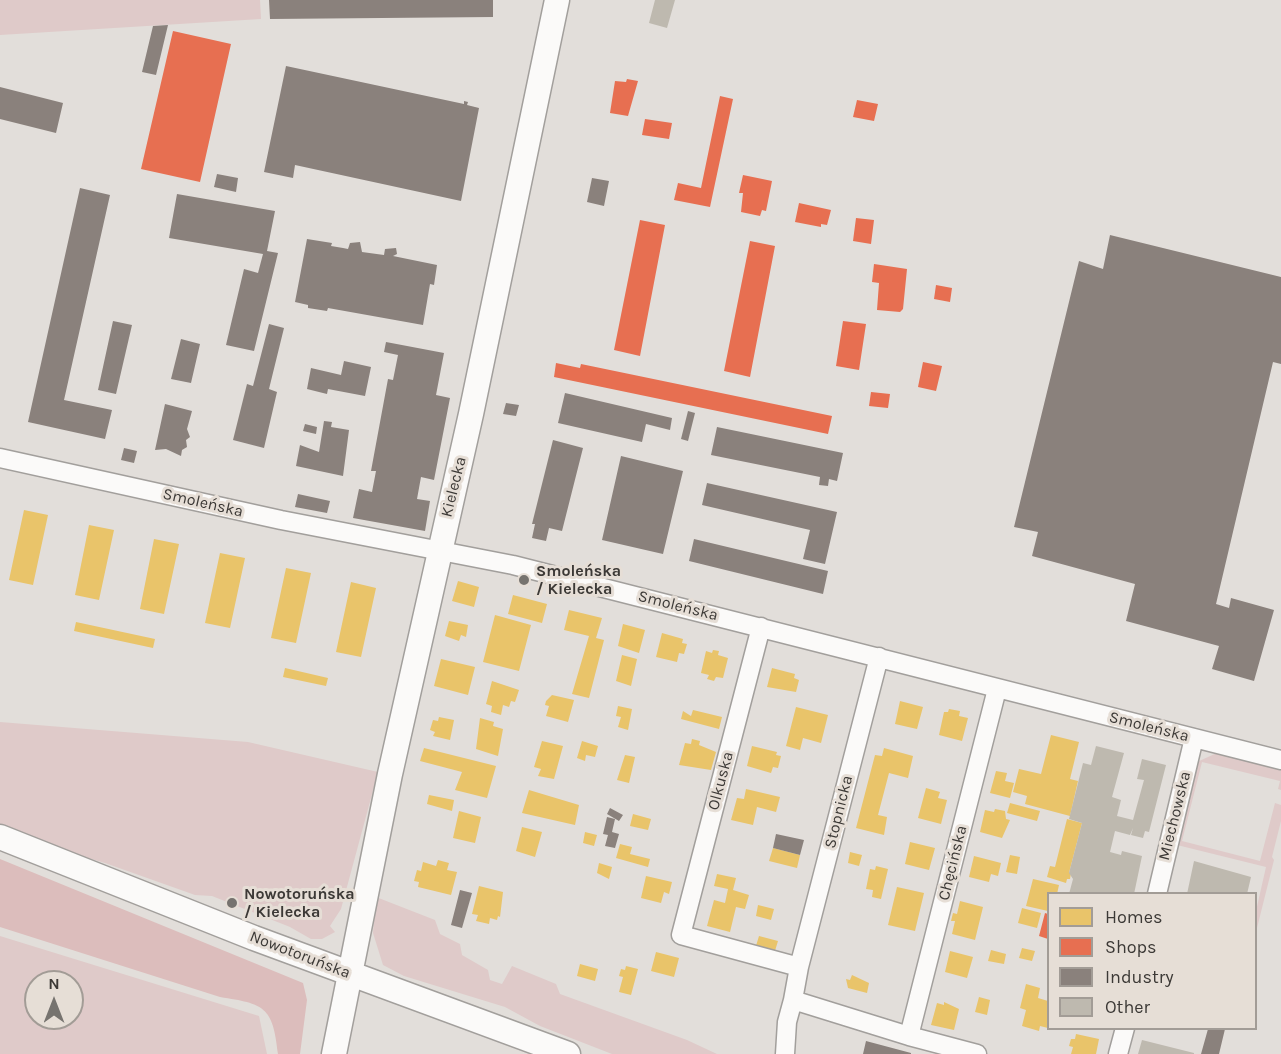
<!DOCTYPE html>
<meta charset="utf-8">
<style>
body{margin:0}
#map{position:relative;width:1281px;height:1054px;overflow:hidden;background:#e2deda;font-family:Karla,sans-serif}
canvas{display:block}
.legend{position:absolute;left:1047px;top:892px;width:210px;height:138px;box-sizing:border-box;background:#e6ded6;border:2px solid #a29c96;margin:0;padding:8px 10px;list-style:none;font-size:18px;color:#3c3936}
.legend li{display:flex;align-items:center;gap:12px;height:30px}
.legend b{width:30px;border:2px solid #a29c96}
.north{position:absolute;left:24px;top:970px;width:60px;height:60px;box-sizing:border-box;background:#e6ded6;border:2px solid #a29c96;border-radius:50%;rotate:0deg;font-size:16px;font-weight:700;line-height:24px;text-align:center;color:#3c3936}
.north::after{content:'';display:block;margin:auto;width:21px;height:27px;background:#76736f;clip-path:polygon(50% 0,100% 100%,50% 72%,0 100%)}
</style>
<div id="map">
<canvas width="1281" height="1054"></canvas>
<ul class="legend">
<li><b style="height:16px;background:#e9c46a"></b>Homes</li>
<li><b style="height:16px;background:#e76f51"></b>Shops</li>
<li><b style="height:16px;background:#8a817c"></b>Industry</li>
<li><b style="height:16px;background:#beb9af"></b>Other</li>
</ul>
<div class="north">N</div>
</div>
<script>
const ctx = document.querySelector('canvas').getContext('2d');
ctx.lineJoin = 'round';
function fill(path, color) { ctx.fillStyle = color; ctx.fill(path, 'evenodd'); }
function strokePath(path, color, width, dash) { ctx.strokeStyle = color; ctx.lineWidth = width; ctx.lineCap = dash ? 'butt' : 'round'; ctx.setLineDash(dash || []); ctx.stroke(path); }
function label(font, color, halo, rows, align = 'center') {
  ctx.font = font + ' Karla,sans-serif'; ctx.lineWidth = 6; ctx.setLineDash([]); ctx.textBaseline = 'middle'; ctx.strokeStyle = halo; ctx.fillStyle = color; for (const [text, x, y, turn = 0] of rows) {
    ctx.save(); ctx.translate(x, y); ctx.rotate((+turn || 0) * Math.PI / 180); ctx.textAlign = isNaN(turn) ? turn : align; if (halo) ctx.strokeText(text, 0, 0); ctx.fillText(text, 0, 0); ctx.restore();
  }
}
const green = new Path2D(`
 M0,0H260L261,19L0,35Z
 M0,722L248,742L378,772L341,909L330,926L335,932L322,939H311L290,927L212,896L195,895L105,863L0,832Z
 M1219,752L1281,767V790L1278,789L1280,781L1202,762L1182,841L1260,861L1275,803L1281,805V821L1272,857L1274,860L1256,932V911L1266,867L1177,845L1197,762Z
 M376,897L435,920L440,934L460,944L462,955L488,970L490,980L502,984L512,966L556,984L560,994L687,1040L717,1054H612L540,1026L505,1007L404,976L383,965L373,933Z
 M0,936L259,1016L267,1054H0ZM36,982H72V1018H36Z`);
const forest = new Path2D(`
 M0,859L303,983L307,1000L300,1054H278C273,1006 264,1004 220,997L0,927Z`);
const homes = new Path2D(`
 M24,510L48,515L33,585L9,580Z
 M89,525L114,530L99,600L75,595Z
 M154,539L179,544L164,614L140,609Z
 M220,553L245,558L230,628L205,623Z
 M286,568L311,573L296,643L271,638Z
 M458,581L479,587L474,607L452,601Z
 M351,582L376,588L361,657L336,652Z
 M513,595L547,604L542,623L508,614Z
 M569,610L602,618L596,638L604,640L589,698L572,694L589,636L564,630Z
 M495,615L531,625L519,671L483,662Z
 M449,621L468,625L466,637L461,635L459,641L445,636Z
 M76,622L155,639L153,648L74,631Z
 M623,624L645,630L639,653L618,646Z
 M662,633L683,639L682,643L687,644L684,654L679,653L677,662L656,657Z
 M713,650L719,651L718,655L728,658L723,678L716,677L714,681L707,679L709,675L701,673L706,651L712,653Z
 M622,655L637,659L631,686L616,681Z
 M441,659L475,667L468,695L434,686Z
 M285,668L328,678L326,686L283,677Z
 M772,668L795,674L794,678L799,680L796,692L767,687Z
 M492,681L519,690L515,702L511,701L509,707L503,705L501,715L491,712L492,706L486,704Z
 M552,695L574,700L568,722L546,716L549,706L545,705L546,701Z
 M900,701L923,707L917,729L895,724Z
 M618,706L632,709L628,730L618,727L621,717L616,716Z
 M796,707L828,715L821,743L803,738L800,750L786,746Z
 M949,709L960,711L959,716L968,718L962,741L939,735L944,712H948Z
 M693,710L722,717L719,729L681,719L683,711L691,716Z
 M439,717L454,720L450,740L433,736L435,732L430,730L433,720L438,721Z
 M480,718L494,722L493,726L503,729L498,756L476,749Z
 M1051,735L1079,742L1070,779L1078,781L1070,816L1025,804L1027,796L1013,792L1019,769L1041,774Z
 M692,739L700,741L699,745L716,752L711,770L679,765L685,743L691,744Z
 M542,741L563,746L554,779L538,776L541,769L534,767Z
 M582,741L598,746L595,757L586,755L585,761L577,758Z
 M752,746L777,752L776,755L781,756L778,768L773,767L771,773L747,766Z
 M424,748L496,766L487,798L455,790L462,772L420,761Z
 M884,748L913,756L908,778L889,773L878,815L887,817L884,835L856,828L875,755L882,756Z
 M625,755L635,757L629,783L617,780Z
 M996,771L1007,773L1005,781L1014,783L1010,798L990,793Z
 M926,788L940,792L938,798L947,800L941,824L918,818Z
 M746,789L780,797L776,812L757,807L753,825L731,820L737,798L744,799Z
 M529,790L579,805L575,825L522,813Z
 M429,795L454,800L452,811L427,804Z
 M1010,803L1040,811L1037,821L1007,813Z
 M995,809L1005,811L1006,819L1010,820L1002,838L980,832L985,810L994,812Z
 M459,811L481,817L475,843L453,838Z
 M633,814L651,819L648,830L630,826Z
 M1067,819L1082,823L1069,873H1071L1070,879H1067L1066,883L1047,877L1050,866L1055,867Z
 M522,827L542,832L535,857L516,851Z
 M585,832L597,835L594,846L583,843Z
 M910,842L935,848L929,870L905,864Z
 M620,844L632,847L630,854L650,859L648,867L616,858Z
 M773,848L800,855L797,868L769,861Z
 M850,852L862,855L859,866L848,863Z
 M1010,855L1020,857L1017,874L1006,872Z
 M974,856L1001,863L998,876L991,874L989,882L969,877Z
 M438,860L449,863L447,870L457,872L451,895L418,887L419,882L414,881L417,870L421,871L423,862L436,866Z
 M599,863L612,867L609,879L597,873Z
 M876,866L888,869L881,899L872,897L873,890L866,889L870,869L875,870Z
 M717,874L736,878L733,890L749,895L745,909L736,907L730,932L707,926L714,900L725,903L728,889L714,886Z
 M646,876L672,882L669,894L664,892L661,903L641,898Z
 M1033,879L1059,885L1057,894H1048V911L1026,906Z
 M479,886L503,892L500,917L498,916L497,920L490,918L489,924L476,921L478,915L472,914Z
 M897,887L924,893L915,931L888,925Z
 M960,901L983,907L975,940L952,934L955,921H951L953,913L957,914Z
 M758,905L774,909L771,920L756,916Z
 M1022,908L1041,913L1037,928L1018,923Z
 M759,936L778,941L774,954L755,949Z
 M1022,948L1035,951L1032,961L1019,958Z
 M991,950L1006,954L1004,964L988,961Z
 M950,951L973,957L967,978L945,972Z
 M656,952L679,958L674,977L651,971Z
 M580,964L598,969L595,981L577,976Z
 M626,966L638,969L631,995L619,992L623,977L619,976L621,969L625,970Z
 M852,975L869,983L867,993L848,988L846,979L850,980Z
 M1026,984L1040,988L1038,998L1048,1001V1028L1040,1026L1039,1031L1022,1026L1026,1010L1020,1008Z
 M979,997L990,1000L987,1015L975,1012Z
 M944,1002L959,1009L954,1030L931,1025L937,1003L944,1005Z
 M1076,1034L1099,1039L1096,1054H1071L1073,1047L1069,1046L1071,1039H1075Z`);
const shops = new Path2D(`
 M173,31L231,44L200,182L141,169Z
 M627,79L638,81L628,116L610,113L615,81L626,82Z
 M720,96L733,99L710,207L674,200L678,183L701,188Z
 M857,100L878,104L874,121L853,117Z
 M645,119L672,123L669,139L642,135Z
 M743,175L772,181L766,211L762,210L760,216L741,212L743,193H739Z
 M799,203L831,210L827,225L821,224V227L795,222Z
 M856,218L874,220L871,244L853,241Z
 M640,220L665,225L640,356L614,350Z
 M750,241L775,246L750,377L724,371Z
 M874,264L907,269L903,309L900,312L877,310L879,283L872,282Z
 M936,285L952,288L950,302L934,299Z
 M843,321L866,324L859,370L836,366Z
 M923,362L942,366L936,391L918,387Z
 M556,363L580,368L581,364L832,416L828,434L554,377Z
 M871,392L890,394L888,408L869,406Z
 M1045,913L1048,914V939L1039,936Z`);
const industry = new Path2D(`
 M269,0H493V17L270,19Z
 M168,25L156,75L142,72L153,26Z
 M286,66L464,104V101L468,102L467,105L479,108L461,201L295,165L293,178L264,172Z
 M0,87L63,103L56,133L0,119Z
 M217,174L238,178L236,192L214,187Z
 M592,178L609,181L604,206L587,202Z
 M80,188L110,195L64,400L112,410L105,439L28,422Z
 M177,194L275,211L267,251L278,253L254,351L226,345L244,269L258,273L263,254L169,238Z
 M1110,235L1281,277V364L1273,362L1216,604L1229,608L1231,598L1274,610L1254,681L1212,669L1219,646L1126,621L1135,584L1032,556L1038,532L1014,527L1079,261L1103,269Z
 M307,239L332,243L331,246L343,248L348,249L350,243L360,242L362,252L384,255L385,249L396,248L397,254L393,256L437,265L434,285L430,284L423,325L328,308L327,311L308,308V305L295,302Z
 M113,321L132,325L116,394L98,390Z
 M269,324L284,328L269,389L277,392L264,448L233,440L247,384L253,386Z
 M181,339L200,344L191,383L171,379Z
 M386,342L444,353L436,395L450,398L434,480L421,477L417,499L430,501L425,531L353,518L359,489L372,492L376,471H371L388,379L393,380L398,355L384,352Z
 M344,361L371,367L365,396L328,389L327,394L307,389L311,368L341,375Z
 M565,393L672,418L670,430L646,424L642,442L558,423Z
 M506,403L519,405L516,416L503,414Z
 M165,404L192,411L187,429L190,437L186,440L187,447L182,450L181,456L166,449L155,450Z
 M688,411L695,413L688,441L681,439Z
 M324,421L332,422L331,427L349,430L343,476L296,466L300,445L319,452Z
 M305,424L317,427L316,434L303,431Z
 M717,427L843,453L837,481L829,479L828,486L819,485L820,477L711,455Z
 M553,440L583,448L562,531L549,528L546,541L532,538L535,524H532Z
 M124,448L137,451L134,463L121,460Z
 M621,456L683,471L663,554L602,540Z
 M707,483L837,512L825,564L803,559L810,530L702,505Z
 M298,494L330,501L327,513L295,507Z
 M694,539L828,571L823,594L689,561Z
 M610,808L623,815L619,821L607,814Z
 M607,817L615,819L612,832L619,834L615,848L605,846L608,835L603,834Z
 M776,834L804,840L800,855L773,848Z
 M460,890L472,893L462,928L451,925Z
 M1208,1029H1225L1219,1054H1201Z
 M866,1041L911,1053V1054H863Z`);
const building = new Path2D(`
 M655,0H675L667,28L649,23Z
 M1096,746L1124,753L1112,797L1121,800L1117,816L1133,820L1144,780L1137,779L1142,759L1166,765L1149,832L1145,831L1143,838L1131,835L1133,828L1130,835L1115,831L1110,852L1121,855L1122,851L1142,856L1134,894H1069L1073,879L1069,873L1082,823L1069,819L1083,763L1091,765Z
 M1194,861L1251,877L1247,894H1187Z
 M1142,1040L1194,1053V1054H1138Z`);
const street = new Path2D(`
 M0,458L281,520L513,565L1281,760
 M761,627L681,935L799,967L793,1000L909,1036L977,1054
 M1157,894L1194,738
 M799,967L879,657
 M909,1036L997,689
 M785,1054L787,1022L793,1000
 M1118,1054L1125,1028`);
const secondary = new Path2D(`
 M0,837L254,938L568,1054
 M334,1054L390,774L471,414L557,0`);
const markers = [
 [524,580,6,"#76736f"],
 [232,903,6,"#76736f"]
];
const streetNames = [
 ["Kielecka",454,487,-76],
 ["Smoleńska",203,503,13],
 ["Smoleńska",678,606,14],
 ["Smoleńska",1149,727,14],
 ["Olkuska",721,781,-75],
 ["Stopnicka",839,812,-76],
 ["Miechowska",1175,816,-76],
 ["Chęcińska",953,863,-76],
 ["Nowotoruńska",300,955,21]
];
const poiNames = [
 ["Smoleńska",536,571],
 ["/ Kielecka",536,589],
 ["Nowotoruńska",244,894],
 ["/ Kielecka",244,912]
];
fill(green, '#dfcac9');
fill(forest, '#dcbdbc');
fill(homes, '#e9c46a');
fill(shops, '#e76f51');
fill(industry, '#8a817c');
fill(building, '#beb9af');
strokePath(street, '#a29f9c', 21);
strokePath(secondary, '#a29f9c', 27);
strokePath(street, '#fbfaf9', 18);
strokePath(secondary, '#fbfaf9', 24);
for (const [x, y, r, color] of markers) { const dot = new Path2D(); dot.arc(x, y, r, 0, 2 * Math.PI); ctx.fillStyle = color; ctx.fill(dot); strokePath(dot, '#e6ded6', 2); }
label('16px', '#3c3936', '#e6ded6', streetNames);
label('bold 16px', '#3c3936', '#e6ded6', poiNames, 'left');
</script>
